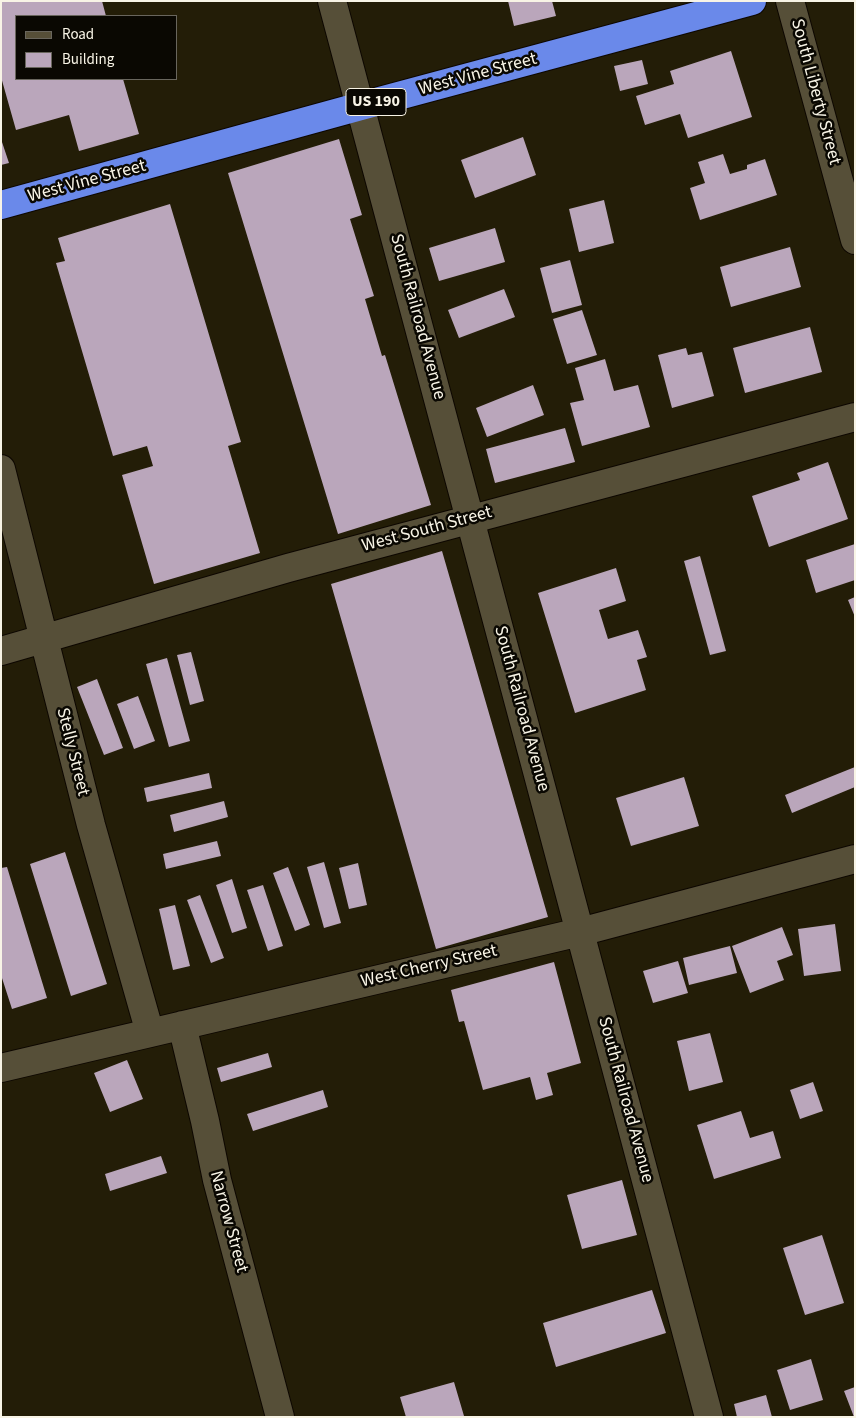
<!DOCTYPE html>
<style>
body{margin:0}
#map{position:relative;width:856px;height:1418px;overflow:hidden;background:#231d07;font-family:"Source Sans 3",sans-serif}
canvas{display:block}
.frame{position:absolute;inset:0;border:2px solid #f8f4e6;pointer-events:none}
.legend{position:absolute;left:15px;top:15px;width:162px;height:65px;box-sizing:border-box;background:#0a0802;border:1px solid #69665d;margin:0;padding:6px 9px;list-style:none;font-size:15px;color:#f8f4e6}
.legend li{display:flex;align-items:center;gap:10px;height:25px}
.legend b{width:25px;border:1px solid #69665d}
</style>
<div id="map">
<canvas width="856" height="1418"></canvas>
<div class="frame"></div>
<ul class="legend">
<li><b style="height:6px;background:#564f38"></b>Road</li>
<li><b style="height:14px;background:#baa6bb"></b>Building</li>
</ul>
</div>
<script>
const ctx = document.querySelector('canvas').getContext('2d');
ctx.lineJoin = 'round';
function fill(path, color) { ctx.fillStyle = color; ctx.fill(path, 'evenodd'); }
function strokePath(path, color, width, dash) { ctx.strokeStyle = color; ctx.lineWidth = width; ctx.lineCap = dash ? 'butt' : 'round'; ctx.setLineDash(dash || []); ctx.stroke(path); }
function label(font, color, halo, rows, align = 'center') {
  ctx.font = font + ' "Source Sans 3",sans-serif'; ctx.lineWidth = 5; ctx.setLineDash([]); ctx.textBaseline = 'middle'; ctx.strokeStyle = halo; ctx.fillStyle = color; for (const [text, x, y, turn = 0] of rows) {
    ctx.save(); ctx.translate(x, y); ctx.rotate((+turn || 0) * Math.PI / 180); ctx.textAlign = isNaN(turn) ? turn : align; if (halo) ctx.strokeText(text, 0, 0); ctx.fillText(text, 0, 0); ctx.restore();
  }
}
const building = new Path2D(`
 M1,1H102L106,16H16V79H123L139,134L79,151L69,115L16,130L1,77Z
 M508,1H552L556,16L514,26Z
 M731,51L752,117L688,138L680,114L645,125L636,96L674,84L670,71Z
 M642,60L648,84L620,91L614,66Z
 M523,137L536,175L475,198L461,160Z
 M1,139L9,163L1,165Z
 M339,139L362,215L350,219L374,296L365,299L382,356L385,355L431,505L338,534L228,173Z
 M723,154L730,174L747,169V165L765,159L777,195L700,220L690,188L705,183L698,162Z
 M604,200L614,243L579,252L569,209Z
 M170,204L241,442L228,446L260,553L154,584L122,475L153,466L147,446L113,456L56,263L65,261L58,238Z
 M495,228L505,262L439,281L429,248Z
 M790,247L801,287L731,307L720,267Z
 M570,260L582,305L552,313L540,268Z
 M504,289L515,317L459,338L448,310Z
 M582,310L597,355L567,364L553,319Z
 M810,327L822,372L745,393L733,348Z
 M686,348L688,355L702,352L714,396L672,408L658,355Z
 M605,359L614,391L638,385L650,427L582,446L570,403L584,400L575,368Z
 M533,385L544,415L487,437L476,408Z
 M565,428L575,462L495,483L486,449Z
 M828,462L848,519L769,547L752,496L800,480L797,473Z
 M855,544V580L816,593L806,560Z
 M442,551L548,917L436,949L331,584Z
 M700,556L726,651L710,655L684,561Z
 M616,568L626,601L599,610L608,639L638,630L647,657L637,660L646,690L575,713L538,593Z
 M855,597V617L848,600Z
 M191,652L204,701L190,705L177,655Z
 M167,658L190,741L169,747L146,664Z
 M97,679L123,748L104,755L77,687Z
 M138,696L155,741L134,749L117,704Z
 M855,767V787L792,813L785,795Z
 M209,773L212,788L147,802L144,788Z
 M684,777L699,826L631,846L616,798Z
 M224,801L228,817L174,832L170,815Z
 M217,841L221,856L166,869L163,854Z
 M65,852L107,984L71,996L30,864Z
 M324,862L341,923L324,928L307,867Z
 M358,863L367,905L349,909L339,868Z
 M7,867L47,998L12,1009L1,975V868Z
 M288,867L310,925L295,931L273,873Z
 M232,879L247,928L232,933L216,885Z
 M263,885L283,946L268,951L247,890Z
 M200,895L224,958L211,963L187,900Z
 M175,905L190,966L173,970L159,909Z
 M835,924L841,971L804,976L798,929Z
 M782,927L793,955L777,961L784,980L750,993L732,946Z
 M730,946L737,973L689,985L683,958Z
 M678,961L688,993L653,1003L643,971Z
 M554,962L581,1063L547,1073L553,1095L536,1100L530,1077L483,1090L464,1021L459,1022L451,990Z
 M710,1033L723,1082L689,1091L677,1041Z
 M268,1053L272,1067L221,1082L217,1068Z
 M127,1060L143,1099L110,1112L94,1073Z
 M813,1082L823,1111L800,1119L790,1090Z
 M323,1090L328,1107L253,1131L247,1114Z
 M741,1111L750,1138L773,1131L781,1158L714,1179L697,1125Z
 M161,1156L167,1173L110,1191L105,1174Z
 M622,1180L637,1235L582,1249L567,1195Z
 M822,1235L844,1303L805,1315L783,1248Z
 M652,1290L666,1333L556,1367L543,1323Z
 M811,1359L823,1400L790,1410L777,1370Z
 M454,1382L464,1416L406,1417L400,1397Z
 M855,1387V1417H854L844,1391Z
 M766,1395L772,1417H737L734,1404Z`);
const minor = new Path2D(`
 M332,1L709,1417
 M790,1L855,240
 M1,469L91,825L150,1033
 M1,651L288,568L855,417
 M182,1025L205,1121L217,1180L280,1417
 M1,1068L580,932L855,859`);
const highway = new Path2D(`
 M1,205L361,106L752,1`);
const shields = [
 [376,102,60]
];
const shieldNames = [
 ["US 190",376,102]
];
const streetNames = [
 ["West Vine Street",478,75,-15],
 ["South Liberty Street",815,92,75],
 ["West Vine Street",87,182,-15],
 ["South Railroad Avenue",417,317,75],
 ["West South Street",427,530,-15],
 ["South Railroad Avenue",521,709,75],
 ["Stelly Street",72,752,76],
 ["West Cherry Street",429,967,-13],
 ["South Railroad Avenue",625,1100,75],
 ["Narrow Street",228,1222,75]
];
fill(building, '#baa6bb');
strokePath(minor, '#0d0700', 30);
strokePath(highway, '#0d0700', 30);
strokePath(minor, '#564f38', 28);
strokePath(highway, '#6a89ea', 28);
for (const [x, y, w] of shields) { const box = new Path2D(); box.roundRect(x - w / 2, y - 13.5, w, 27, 4); ctx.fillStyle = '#0a0802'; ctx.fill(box); strokePath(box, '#f8f4e6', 1); }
label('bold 16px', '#f8f4e6', null, shieldNames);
label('18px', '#f8f4e6', '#0a0802', streetNames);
</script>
